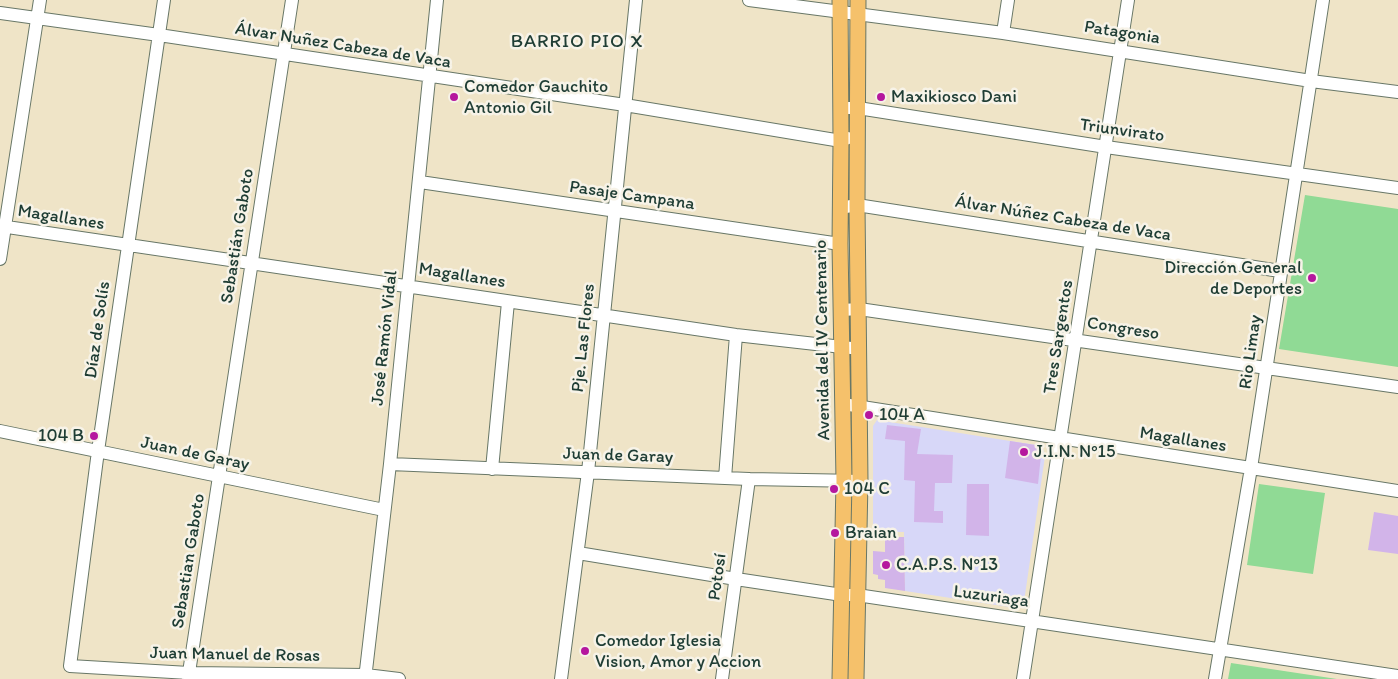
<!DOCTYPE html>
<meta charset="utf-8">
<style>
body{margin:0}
canvas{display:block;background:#efe4c7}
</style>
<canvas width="1398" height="679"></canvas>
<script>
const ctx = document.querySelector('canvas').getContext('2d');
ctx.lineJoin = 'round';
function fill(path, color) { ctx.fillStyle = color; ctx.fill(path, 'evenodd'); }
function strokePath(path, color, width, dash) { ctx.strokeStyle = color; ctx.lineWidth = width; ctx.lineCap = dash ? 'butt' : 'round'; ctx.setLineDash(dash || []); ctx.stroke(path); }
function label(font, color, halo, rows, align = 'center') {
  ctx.font = font + ' Itim,sans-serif'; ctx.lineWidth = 5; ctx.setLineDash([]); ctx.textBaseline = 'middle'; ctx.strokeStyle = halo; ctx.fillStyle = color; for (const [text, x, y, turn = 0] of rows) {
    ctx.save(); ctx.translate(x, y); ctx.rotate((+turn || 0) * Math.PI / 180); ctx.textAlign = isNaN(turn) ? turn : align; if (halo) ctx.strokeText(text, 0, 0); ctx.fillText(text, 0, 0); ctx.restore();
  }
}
const built = new Path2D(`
 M877,420L1042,446L1045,456L1024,602L1016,608L905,591L904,532H873V426Z`);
const green = new Path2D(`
 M1305,195L1398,209V367L1279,349Z
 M1259,484L1325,493L1313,574L1247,565Z
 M1231,663L1337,679H1228Z`);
const building = new Path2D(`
 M887,425L921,429L917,454L953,455L952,483H935L934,511H943V523L914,522L915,481L904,480L905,441L885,439Z
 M1010,441L1042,446L1038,484L1005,478Z
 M967,484H989V536L966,535Z
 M1374,512L1398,516V554L1368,550Z
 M885,537H904L905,591L885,588V580L878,579V575L873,574V551L885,552Z`);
const minor = new Path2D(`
 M164,0L98,451L70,666L189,673L366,675L399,679
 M749,0L1003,33L1311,81L1398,92
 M0,13L159,35L625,105L841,141L848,138
 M1003,33L1008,0
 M848,108H858L1106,147L1398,188
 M420,182L840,244
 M840,208L857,205L1280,271
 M0,226L736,335L851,348
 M0,259L40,0
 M842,310L859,309L1398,387
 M843,404L1398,491
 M0,431L384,510
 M390,464L749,479L860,481
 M492,469L508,302
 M725,478L736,335
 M578,553L736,579L842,595H857L1398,676
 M188,679L292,0
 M365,679L390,464L437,0
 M561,679L588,472L636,0
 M722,679L749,479
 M1023,679L1128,0
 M1215,679L1251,468L1323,0`);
const major = new Path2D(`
 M840,679L844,481L840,244L841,141L840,0
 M856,679L860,481L857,205L858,0`);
const markers = [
 [454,97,5,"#b5179e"],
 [881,97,5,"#b5179e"],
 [1312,278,5,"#b5179e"],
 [869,415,5,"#b5179e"],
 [94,436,5,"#b5179e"],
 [1024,452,5,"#b5179e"],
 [834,489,5,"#b5179e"],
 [835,533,5,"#b5179e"],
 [886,565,5,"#b5179e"],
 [585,651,5,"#b5179e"]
];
const streetNames = [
 ["Patagonia",1122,33,9],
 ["Álvar Nuñez Cabeza de Vaca",343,46,9],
 ["Triunvirato",1122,131,8],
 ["Pasaje Campana",632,196,8],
 ["Magallanes",61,218,9],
 ["Álvar Núñez Cabeza de Vaca",1063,219,9],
 ["Sebastián Gaboto",238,236,-81],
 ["Magallanes",462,276,9],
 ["Congreso",1123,329,9],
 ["Díaz de Solís",98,330,-82],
 ["Tres Sargentos",1059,337,-81],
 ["José Ramón Vidal",385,338,-84],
 ["Pje. Las Flores",584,338,-84],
 ["Avenida del IV Centenario",823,340,-91],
 ["Rio Limay",1251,352,-82],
 ["Magallanes",1183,440,9],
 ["Juan de Garay",195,454,12],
 ["Juan de Garay",618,456,2],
 ["Sebastian Gaboto",189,561,-81],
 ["Potosí",718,577,-82],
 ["Luzuriaga",991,597,8],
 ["Juan Manuel de Rosas",235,655,1]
];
const poiNames = [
 ["Comedor Gauchito",464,87],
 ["Antonio Gil",464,108],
 ["Maxikiosco Dani",891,97],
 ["Dirección General",1302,268,"right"],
 ["de Deportes",1302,289,"right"],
 ["104 A",879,415],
 ["104 B",84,436,"right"],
 ["J.I.N. Nº15",1034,452],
 ["104 C",844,489],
 ["Braian",845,533],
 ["C.A.P.S. Nº13",896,565],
 ["Comedor Iglesia",595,641],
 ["Vision, Amor y Accion",595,662]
];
const neighbourhoodNames = [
 ["BARRIO PIO X",577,42]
];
fill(built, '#d7d7f8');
fill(green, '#90da95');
fill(building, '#d2b4e9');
strokePath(minor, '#687767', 14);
strokePath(major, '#687767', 17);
strokePath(minor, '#fff', 12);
strokePath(major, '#f5c16b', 15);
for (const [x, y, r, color] of markers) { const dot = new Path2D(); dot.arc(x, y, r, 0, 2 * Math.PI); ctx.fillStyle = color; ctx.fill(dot); strokePath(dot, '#f7f3e8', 2); }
label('18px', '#1f3d34', '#f7f3e8', streetNames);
label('18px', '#1f3d34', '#f7f3e8', poiNames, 'left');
ctx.letterSpacing = '1px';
label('19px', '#1f3d34', '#f7f3e8', neighbourhoodNames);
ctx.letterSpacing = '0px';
</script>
